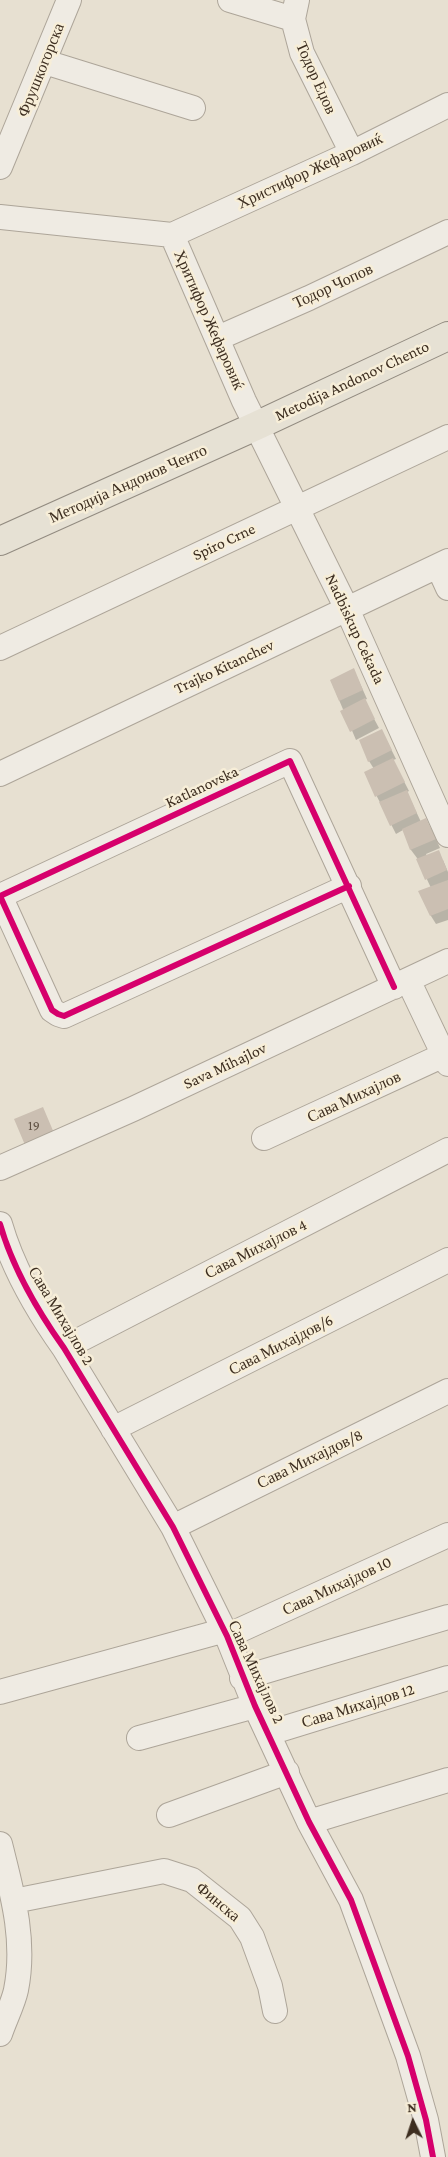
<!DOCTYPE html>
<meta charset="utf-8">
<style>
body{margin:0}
#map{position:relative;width:448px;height:2157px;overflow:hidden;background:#e7e0d1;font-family:"Crimson Pro",serif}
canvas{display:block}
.north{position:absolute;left:388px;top:2097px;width:50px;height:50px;-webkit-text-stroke:4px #f7eed8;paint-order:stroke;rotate:356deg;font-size:14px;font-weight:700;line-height:20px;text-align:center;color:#3d2e20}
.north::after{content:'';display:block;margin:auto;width:18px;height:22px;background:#3d2e20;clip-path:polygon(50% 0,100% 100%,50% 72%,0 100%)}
</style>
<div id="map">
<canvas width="448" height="2157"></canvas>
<div class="north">N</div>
</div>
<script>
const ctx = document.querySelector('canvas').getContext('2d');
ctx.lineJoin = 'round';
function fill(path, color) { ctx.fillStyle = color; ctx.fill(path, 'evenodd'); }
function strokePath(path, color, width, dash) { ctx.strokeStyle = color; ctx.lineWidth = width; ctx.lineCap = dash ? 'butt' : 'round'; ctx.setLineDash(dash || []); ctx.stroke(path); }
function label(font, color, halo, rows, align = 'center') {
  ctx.font = font + ' "Crimson Pro",serif'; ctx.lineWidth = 5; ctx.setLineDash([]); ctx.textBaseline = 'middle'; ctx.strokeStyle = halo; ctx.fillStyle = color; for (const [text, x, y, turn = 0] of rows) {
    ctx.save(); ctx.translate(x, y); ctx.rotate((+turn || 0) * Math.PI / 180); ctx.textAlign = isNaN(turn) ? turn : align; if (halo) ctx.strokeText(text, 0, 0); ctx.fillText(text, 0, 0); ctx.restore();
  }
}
const shadow = new Path2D(`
 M354,670L367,699L364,700L379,728L356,740L331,681Z
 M386,739L396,759L393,760L409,791L407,792L421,822L431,828L440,848L426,854L427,856L443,860L448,872V920L436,924L431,916V888L417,858L411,850L403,830L396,834L365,773L374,769L369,761Z`);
const building = new Path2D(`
 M354,668L363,690L339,701L330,680Z
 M365,698L375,719L350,732L340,711Z
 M382,729L392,750L368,762L359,740Z
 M393,758L405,782L375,797L364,772Z
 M407,790L417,813L390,826L379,802Z
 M426,818L436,839L410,850L402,829Z
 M439,850L447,870L425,880L416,859Z
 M448,880V909L430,916L418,891Z
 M43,1107L54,1133L25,1145L14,1119Z`);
const minor = new Path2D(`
 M230,0L293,19
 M297,0L293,19L302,53L352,153
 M45,62L193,108
 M0,167L69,0
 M0,217L172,235
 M172,235L244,401L347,609L448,835
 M172,235L352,153L448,105
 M218,338L309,298L448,232
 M438,566L448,588
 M0,648L448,437
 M0,774L448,561
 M349,886L64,1016L58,1014L52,1010L0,896L290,761L394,987
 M408,980L448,1064
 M264,1138L444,1055
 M0,1168L133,1109L448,961
 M0,1224C13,1269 37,1310 64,1348L173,1527L227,1636L255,1706L309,1822L351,1900L408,2056L426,2120L433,2157
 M64,1348L448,1150
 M113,1429L448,1260
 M173,1527L448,1391
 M227,1636L448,1535
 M242,1678L448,1617
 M0,1692L222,1631
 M269,1733L448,1678
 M139,1738L255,1706
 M169,1815L287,1772
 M309,1822L448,1780
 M0,1844C12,1892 26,1940 16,1990C13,2004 5,2019 0,2034
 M14,1901L164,1871L192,1880L240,1918L252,1937L270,1986L275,2011`);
const major = new Path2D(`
 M0,541L256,426L448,336`);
const cycleway = new Path2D(`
 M349,886L64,1016L58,1014L52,1010L0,896L290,761L394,987
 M0,1224C13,1269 37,1310 64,1348L173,1527L227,1636L255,1706L309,1822L351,1900L408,2056L426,2120L433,2157`);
const numberNames = [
 ["19",34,1126]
];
const streetNames = [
 ["Фрушкогорска",41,70,-68],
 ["Тодор Еџов",316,78,66],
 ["Христифор Жефаровиќ",310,171,-25],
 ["Тодор Чопов",333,286,-25],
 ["Хритифор Жефаровиќ",209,320,66],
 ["Metodija Andonov Chento",352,381,-25],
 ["Методија Андонов Ченто",128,484,-24],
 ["Spiro Crne",224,542,-25],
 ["Nadbiskup Cekada",355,629,65],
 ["Trajko Kitanchev",224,667,-25],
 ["Katlanovska",202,787,-25],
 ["Sava Mihajlov",225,1066,-25],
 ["Сава Михајлов",354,1097,-25],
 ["Сава Михајлов 4",256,1249,-27],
 ["Сава Михајлов 2",61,1316,59],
 ["Сава Михајдов/6",281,1345,-27],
 ["Сава Михајдов/8",310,1459,-26],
 ["Сава Михајдов 10",337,1586,-25],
 ["Сава Михајлов 2",256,1672,65],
 ["Сава Михајдов 12",358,1706,-17],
 ["Финска",218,1902,40]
];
fill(shadow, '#0003');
fill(building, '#cbbfb2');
strokePath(minor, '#ada599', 26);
strokePath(major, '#928b80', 30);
strokePath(minor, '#efebe3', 24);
strokePath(major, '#e6e1d4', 28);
strokePath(cycleway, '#d6006c', 6);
label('14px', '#605244', null, numberNames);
label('16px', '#3d2e20', '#f7eed8', streetNames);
</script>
